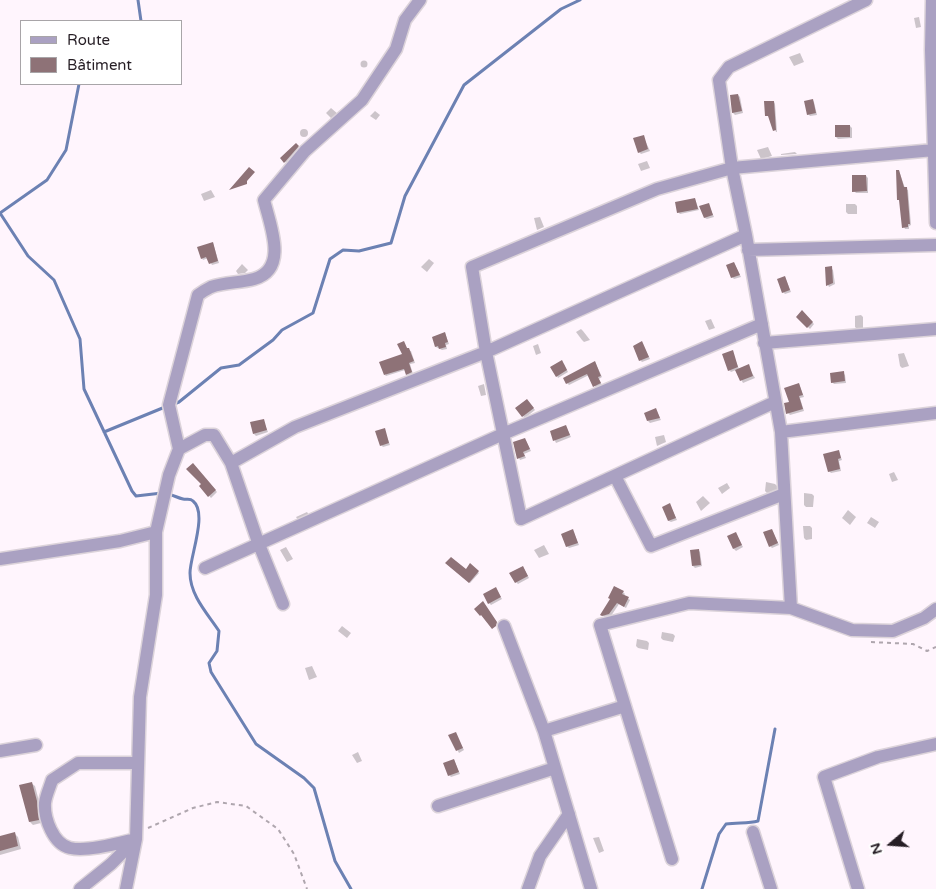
<!DOCTYPE html>
<meta charset="utf-8">
<style>
body{margin:0}
#map{position:relative;width:936px;height:889px;overflow:hidden;background:#fff5fd;font-family:"Varela Round",sans-serif}
canvas{display:block}
.legend{position:absolute;left:20px;top:20px;width:162px;height:65px;box-sizing:border-box;background:#fff;border:1px solid #a8a5a8;margin:0;padding:6px 9px;list-style:none;font-size:15px;color:#261e25}
.legend li{display:flex;align-items:center;gap:10px;height:25px}
.legend b{width:25px;border:1px solid #a8a5a8}
.north{position:absolute;left:866px;top:819px;width:50px;height:50px;-webkit-text-stroke:4px #fff;paint-order:stroke;rotate:252deg;font-size:14px;font-weight:700;line-height:20px;text-align:center;color:#261e25}
.north::after{content:'';display:block;margin:auto;width:18px;height:22px;background:#261e25;clip-path:polygon(50% 0,100% 100%,50% 72%,0 100%)}
</style>
<div id="map">
<canvas width="936" height="889"></canvas>
<ul class="legend">
<li><b style="height:6px;background:#aaa1c2"></b>Route</li>
<li><b style="height:14px;background:#8e7277"></b>Bâtiment</li>
</ul>
<div class="north">N</div>
</div>
<script>
const ctx = document.querySelector('canvas').getContext('2d');
ctx.lineJoin = 'round';
function fill(path, color) { ctx.fillStyle = color; ctx.fill(path, 'evenodd'); }
function strokePath(path, color, width, dash) { ctx.strokeStyle = color; ctx.lineWidth = width; ctx.lineCap = dash ? 'butt' : 'round'; ctx.setLineDash(dash || []); ctx.stroke(path); }
const shadow = new Path2D(`
 M919,17L921,27L916,28L914,18Z
 M800,53L804,62L794,66L789,57Z
 M360.5 64a3.5 3.5 0 1 1 7 0a3.5 3.5 0 1 1-7 0Z
 M738,95L740,97L743,113L735,115L733,113L731,96Z
 M812,100L814,102L817,115L810,116L808,114Z
 M774,102L775,104L777,132H776L770,117L766,115Z
 M331,108L338,114L332,119L326,113Z
 M375,111L380,115L376,120L370,116Z
 M850,126L852,128V138L838,139L836,137Z
 M300 133a4 4 0 1 1 8 0a4 4 0 1 1-8 0Z
 M643,136L650,151L641,154L639,152Z
 M296,144L300,149L287,164L282,158Z
 M768,147L772,156L761,159L757,150Z
 M795,152L797,154L781,155V154Z
 M647,161L650,168L641,171L638,164Z
 M899,171L905,188L908,190L911,225L909,226V229H905L904,227Z
 M866,176L868,178V193H856L854,191Z
 M211,190L215,197L204,201L201,194Z
 M695,199L699,210L680,214L678,212Z
 M708,204L714,217L707,219L705,218Z
 M846,204H855L857,206V214H848L846,212Z
 M540,217L544,227L537,230L534,218Z
 M213,243L219,263L212,265L208,258L203,260L202,258Z
 M429,259L434,263L427,272L421,267Z
 M734,263L741,277L734,279L732,277Z
 M242,264L248,270L245,273L238,274L236,271Z
 M831,268L833,270L835,284L829,287L828,285Z
 M785,277L791,292L785,294L783,292Z
 M802,312L814,324L810,329L798,317Z
 M861,315L863,317V328L857,329L855,327V316Z
 M711,319L715,328L709,330L705,321Z
 M581,329L583,331L590,340L584,342L582,340L576,332Z
 M445,333L449,344L446,345L447,349L442,350L436,347L433,337Z
 M404,343L408,350L411,351L415,363L410,364L413,374L408,376L405,370L386,376L385,375L404,355Z
 M642,343L650,359L642,362L640,360Z
 M538,344L541,353L536,355L533,346Z
 M732,352L739,369L748,366L755,378L743,383L736,370L731,372L729,370Z
 M904,353L909,366L902,368L900,366L898,354Z
 M595,362L602,377L599,379L602,385L596,388L589,375L569,385L567,383Z
 M564,364L568,372L558,378L557,376Z
 M843,373L845,375L846,383L834,384L832,382Z
 M484,384L486,395L481,396L478,386Z
 M799,384L804,397L800,398L804,411L790,415L788,413L790,403Z
 M529,403L535,410L525,418L523,416Z
 M656,410L661,420L650,423L648,421Z
 M263,420L268,432L256,436L254,434Z
 M566,427L571,437L556,443L551,432Z
 M384,429L390,445L383,447L381,445Z
 M664,435L666,442L657,446L655,437Z
 M526,441L531,451L524,454L526,458L520,460L519,458Z
 M839,452L842,460L839,461L841,471L831,473L829,471Z
 M193,465L217,492L211,498L201,486L202,484Z
 M894,472L898,480L892,482L889,474Z
 M766,482L775,484L777,486V490L767,493L765,491Z
 M727,483L730,488L722,494L718,488Z
 M804,493L812,494L814,496L813,507H806L804,505Z
 M703,496L710,503L701,511L696,502Z
 M670,505L677,520L671,522L669,521Z
 M848,510L856,517L850,525L842,518Z
 M307,512L309,515L298,520L296,517Z
 M871,517L879,522L875,528L867,523Z
 M803,526H810L812,528V539L806,540L804,538Z
 M773,532L779,545L772,548L770,546Z
 M574,533L579,545L569,548L567,546Z
 M736,534L743,547L736,551L734,549Z
 M544,545L549,554L539,558L534,550Z
 M286,547L293,559L287,562L280,550Z
 M698,550L700,552L702,566L695,568L693,566Z
 M447,563L466,571L470,565L479,573L470,583Z
 M523,567L529,578L518,584L516,582Z
 M497,591L502,599L491,605L489,603Z
 M623,592L625,594L624,596L630,600L626,608L619,604L611,616L605,617L602,615Z
 M342,626L351,633L347,638L338,631Z
 M662,632L673,634L675,636L673,642L663,640L661,638Z
 M637,639L647,641L649,643L648,650L638,648L636,646Z
 M312,666L317,677L309,680L305,668Z
 M455,733L464,750L459,753L450,736Z
 M358,752L362,761L357,763L352,755Z
 M454,760L460,774L451,777L449,775Z
 M31,783L35,786L40,805L41,823L33,825L30,822Z
 M15,834L18,837L21,849L0,855V837Z
 M599,837L604,851L599,853L593,838Z`);
const stream = new Path2D(`
 M138,0L141,21
 M0,213L28,256L54,280L80,339L84,389L132,491L136,496L162,493
 M0,213L47,180L66,150L79,84
 M174,404L179,402L221,368L239,365L273,340L282,330L313,313L330,259L343,250L359,251L391,243L405,196L464,85L561,9L580,0
 M104,432L165,407
 M168,494C173,495 178,498 183,499C187,500 190,498 193,501C208,513 190,556 190,573C190,595 207,613 219,631L217,651L209,663L211,672L256,744L304,778L314,788L335,861L351,889
 M702,889L719,834L726,824C737,822 748,824 758,821L775,729`);
const building = new Path2D(`
 M738,94L742,111L732,113L730,95Z
 M813,99L816,113L807,115L804,101Z
 M764,101H774L776,130L773,131L768,116H765Z
 M835,125H850V137H835Z
 M644,135L648,149L638,153L633,138Z
 M296,143L299,146L284,163L280,158Z
 M249,167L255,172L247,181V184L229,190Z
 M896,170H899L904,187H907L910,224H908V227L902,228L899,200H897Z
 M852,175H866L867,191L852,192Z
 M695,198L698,209L677,213L675,202Z
 M709,203L713,215L704,218L699,206Z
 M213,242L218,261L209,264L206,257L201,259L197,247Z
 M734,262L740,275L731,278L726,265Z
 M832,266L833,283L826,286L825,267Z
 M785,276L790,290L782,293L777,279Z
 M802,310L813,322L807,328L796,317Z
 M445,332L448,342L445,343L446,347L439,349L438,346L435,347L432,337Z
 M404,341L407,348H409L414,361L409,363L412,372L406,375L404,369L384,375L379,362L402,354L397,344Z
 M642,341L649,357L639,361L633,346Z
 M733,350L738,367L728,371L722,354Z
 M562,360L567,370L556,377L550,367Z
 M595,361L601,376L598,377L601,383L593,387L587,374L566,384L563,378Z
 M749,364L753,376L740,381L735,370Z
 M844,371L845,381L831,383L830,373Z
 M799,383L803,395L799,396L803,409L786,414L784,403L789,402L784,388Z
 M527,399L534,408L522,417L515,408Z
 M656,408L660,418L647,421L644,413Z
 M264,419L267,430L253,434L250,422Z
 M566,425L570,435L553,441L550,431Z
 M385,428L389,443L380,446L375,431Z
 M525,438L530,449L523,452L525,456L517,459L513,442Z
 M839,450L841,458L838,459L840,469L828,472L823,454Z
 M193,463L216,490L208,497L199,486L201,484L186,469Z
 M670,503L676,518L668,521L662,507Z
 M573,529L578,543L566,547L561,534Z
 M772,529L778,543L769,547L763,532Z
 M736,532L742,545L733,549L727,536Z
 M699,549L701,565L692,566L690,550Z
 M451,557L466,569L470,563L479,571L469,583L445,563Z
 M523,566L528,576L515,583L509,573Z
 M614,586L624,591L622,594L629,597L624,607L617,603L609,614L602,616L600,615L610,599L608,598Z
 M496,587L501,597L488,604L483,594Z
 M483,601L497,622L496,626L492,629L481,615L480,616L474,609Z
 M456,732L463,748L456,751L448,735Z
 M454,759L459,772L448,776L443,763Z
 M32,782L37,801L39,820L29,822L19,785Z
 M15,832L18,846L0,851V836Z`);
const path = new Path2D(`
 M871,642L913,644L927,651L936,647
 M148,828L193,808L217,802L246,806L278,829L294,854L307,889`);
const minor = new Path2D(`
 M932,0L931,50L936,223
 M748,250L936,245
 M764,343L936,329
 M775,402L521,519L486,352L472,267L657,189L732,168L934,150
 M781,432L936,413
 M179,449L205,435H214L231,463L258,542L283,604
 M231,463L295,427L486,352L746,235
 M615,476L651,546L784,494
 M0,559L120,541L156,532
 M205,568L503,434L762,324
 M791,608L781,432L746,235L732,168L719,80L729,67L866,0
 M504,626L544,731L591,889
 M544,731L625,706
 M0,751L36,745
 M438,806L555,768
 M753,832L771,889
 M136,839C119,843 87,852 70,848C53,844 44,818 45,803C46,795 50,787 52,780L78,763H138
 M672,859L600,625L689,603L791,608L852,630L893,631L924,618L936,609
 M80,889L111,864L136,839
 M126,889L136,839L140,697L156,595V532L169,475L179,449L169,405L198,295C202,292 207,289 211,287C225,282 240,283 254,279C289,269 270,225 264,200L305,151L362,100L396,49L405,20L420,0
 M528,889L540,856L569,814
 M858,889L824,777L878,757L936,744`);
fill(shadow, '#0003');
strokePath(stream, '#6c81b3', 3);
fill(building, '#8e7277');
strokePath(minor, '#dcd3da', 15);
strokePath(path, '#afa6ae', 2, [4, 4]);
strokePath(minor, '#aaa1c2', 12);
</script>
